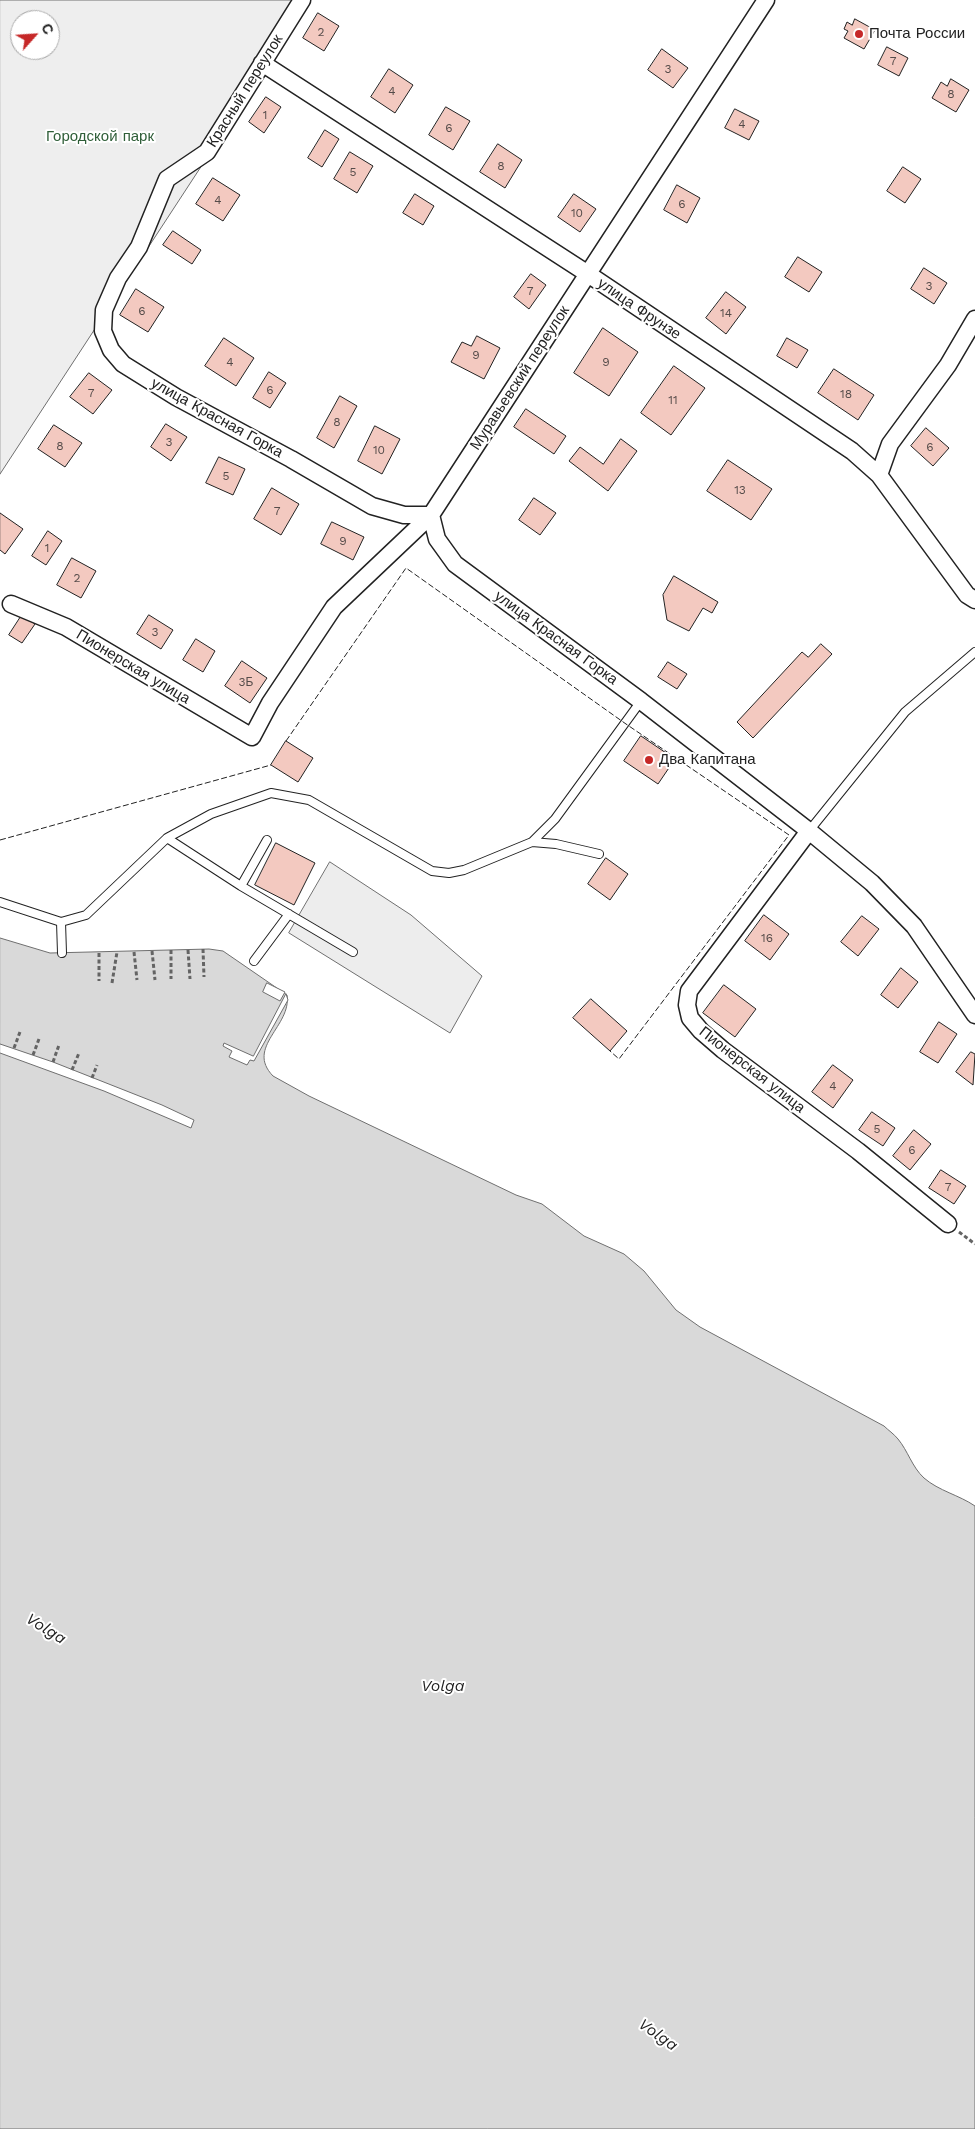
<!DOCTYPE html>
<meta charset="utf-8">
<style>
body{margin:0}
#map{position:relative;width:975px;height:2129px;overflow:hidden;background:#fff;font-family:"Work Sans",sans-serif}
canvas{display:block}
.north{position:absolute;left:10px;top:10px;width:50px;height:50px;box-sizing:border-box;background:#fff;border:1px solid #a7a7a7;border-radius:50%;rotate:64deg;font-size:14px;font-weight:700;line-height:20px;text-align:center;color:#222}
.north::after{content:'';display:block;margin:auto;width:18px;height:22px;background:#c62828;clip-path:polygon(50% 0,100% 100%,50% 72%,0 100%)}
</style>
<div id="map">
<canvas width="975" height="2129"></canvas>
<div class="north">С</div>
</div>
<script>
const ctx = document.querySelector('canvas').getContext('2d');
ctx.lineJoin = 'round';
function fill(path, color) { ctx.fillStyle = color; ctx.fill(path, 'evenodd'); }
function strokePath(path, color, width, dash) { ctx.strokeStyle = color; ctx.lineWidth = width; ctx.lineCap = dash ? 'butt' : 'round'; ctx.setLineDash(dash || []); ctx.stroke(path); }
function label(font, color, halo, rows, align = 'center') {
  ctx.font = font + ' "Work Sans",sans-serif'; ctx.lineWidth = 4; ctx.setLineDash([]); ctx.textBaseline = 'middle'; ctx.strokeStyle = halo; ctx.fillStyle = color; for (const [text, x, y, turn = 0] of rows) {
    ctx.save(); ctx.translate(x, y); ctx.rotate((+turn || 0) * Math.PI / 180); ctx.textAlign = isNaN(turn) ? turn : align; if (halo) ctx.strokeText(text, 0, 0); ctx.fillText(text, 0, 0); ctx.restore();
  }
}
const green = new Path2D(`
 M0,0H310L0,474ZM20,20H50V50H20Z`);
const parking = new Path2D(`
 M330,862L411,915L482,976L450,1033L289,933Z`);
const water = new Path2D(`
 M0,938L50,953L209,949L223,951L287,995C292,1026 245,1047 273,1076L309,1096L516,1195L542,1204L584,1236L624,1254L644,1271L676,1310L700,1327L884,1426C888,1430 894,1434 898,1439C908,1451 912,1467 924,1478C939,1491 959,1495 975,1506V2129H0Z`);
const pier = new Path2D(`
 M267,983L285,992L280,1001L263,992Z
 M286,994L288,1000L254,1061L250,1060L247,1065L229,1057L232,1051L223,1046L224,1043L253,1056Z
 M0,1044L53,1062L162,1105L194,1120L191,1128L104,1091L0,1053Z`);
const building = new Path2D(`
 M318,13L339,26L324,51L303,38Z
 M855,19L875,30L864,49L844,38L848,31L844,29L847,22L852,25Z
 M887,47L908,58L899,76L878,65Z
 M662,49L688,68L673,88L648,70Z
 M389,69L413,85L395,113L371,97Z
 M951,79L969,90L956,112L932,98L941,82L947,86Z
 M266,97L281,107L264,133L249,122Z
 M446,107L470,121L453,150L429,135Z
 M735,109L759,121L749,140L725,128Z
 M325,130L339,139L322,167L308,158Z
 M498,144L522,160L505,188L480,172Z
 M350,152L373,166L357,193L334,179Z
 M903,167L921,179L905,203L887,191Z
 M213,178L240,195L223,221L196,204Z
 M677,185L700,198L687,223L664,210Z
 M415,194L434,206L423,225L403,213Z
 M574,194L596,209L580,232L558,217Z
 M173,231L201,250L192,264L163,245Z
 M798,257L822,272L809,292L785,277Z
 M924,268L947,283L934,304L911,289Z
 M531,274L546,285L529,309L514,297Z
 M136,289L164,307L148,332L120,315Z
 M726,292L746,307L726,334L706,318Z
 M603,328L638,352L609,396L574,373Z
 M477,336L500,348L484,379L451,362L462,342L471,346Z
 M224,338L254,358L236,386L205,366Z
 M787,338L808,350L797,368L777,356Z
 M674,366L705,388L671,435L641,413Z
 M834,369L874,395L858,420L818,393Z
 M269,372L286,383L270,408L253,398Z
 M89,373L112,390L93,414L70,397Z
 M340,396L357,406L334,448L317,438Z
 M526,409L566,436L554,454L514,427Z
 M166,424L187,437L171,461L151,447Z
 M54,425L82,443L65,467L38,449Z
 M375,426L400,439L382,474L358,461Z
 M926,428L949,448L933,466L911,446Z
 M621,439L637,451L608,491L569,461L580,447L603,464Z
 M219,457L245,469L233,495L206,483Z
 M728,460L772,489L751,520L707,491Z
 M272,488L299,504L281,535L254,519Z
 M534,498L556,513L540,535L519,520Z
 M0,513L23,529L5,554L0,550Z
 M332,522L364,537L353,560L321,544Z
 M48,531L62,541L46,565L32,556Z
 M72,558L96,571L81,598L57,585Z
 M674,576L718,602L712,613L703,608L689,631L667,620L663,595Z
 M22,615L35,624L22,643L9,635Z
 M149,615L173,630L161,649L137,634Z
 M196,639L215,651L203,672L183,660Z
 M821,644L832,654L753,738L737,722L802,652L808,657Z
 M242,661L267,678L250,703L225,686Z
 M668,662L687,674L677,689L658,677Z
 M641,736L675,759L658,784L624,761Z
 M286,741L313,758L298,782L271,765Z
 M276,843L315,863L294,905L255,885Z
 M606,858L628,874L610,900L588,884Z
 M764,915L789,934L770,960L745,941Z
 M862,916L879,929L858,956L841,942Z
 M901,968L918,982L898,1008L881,995Z
 M724,985L756,1009L735,1037L703,1013Z
 M591,999L627,1031L610,1051L573,1018Z
 M939,1022L957,1034L938,1063L920,1052Z
 M971,1052L975,1054L973,1085L956,1072Z
 M833,1065L853,1080L833,1108L812,1092Z
 M872,1112L895,1128L883,1146L859,1130Z
 M914,1130L931,1144L910,1170L893,1156Z
 M941,1170L966,1186L954,1204L929,1188Z`);
const path = new Path2D(`
 M203,949L204,977
 M171,950V979
 M188,950L190,979
 M152,951L155,980
 M134,952L137,980
 M99,953V981
 M112,983L117,952
 M14,1048L20,1032
 M33,1055L39,1039
 M53,1062L59,1045
 M72,1070L79,1053
 M92,1078L97,1065
 M959,1232L975,1244`);
const service = new Path2D(`
 M809,831L905,712L975,652
 M167,838L211,814L271,793L309,800L432,871L449,873L464,870L532,842L555,819L641,701
 M532,842L556,844L599,854
 M241,886L267,840
 M0,902L61,922L86,915L167,838L241,886L353,952
 M61,922L62,953
 M254,961L289,914`);
const minor = new Path2D(`
 M302,0L207,152L167,179L139,247L118,278L104,310L103,331L111,350L123,364L176,397L291,459L372,506L404,515H431L437,539L455,564L641,701L809,831L872,883L914,926L975,1015
 M262,63L588,274L852,451L879,475L967,595L975,600
 M879,475L890,444L948,365L975,319
 M11,604L66,627L252,737L270,703L334,607L431,515L766,0
 M809,831L689,991L687,1005L690,1018L701,1031L723,1050L858,1151L948,1224`);
const fence = new Path2D(`
 M286,741L406,568L626,724L789,835L619,1059L610,1051
 M0,840L271,765`);
const markers = [
 [859,34,5,"#c62828"],
 [649,760,5,"#c62828"]
];
const numberNames = [
 ["2",321,32],
 ["7",893,61],
 ["3",668,69],
 ["4",392,91],
 ["8",951,94],
 ["1",265,115],
 ["4",742,124],
 ["6",449,128],
 ["8",501,166],
 ["5",353,172],
 ["4",218,200],
 ["6",682,204],
 ["10",577,213],
 ["3",929,286],
 ["7",530,291],
 ["6",142,311],
 ["14",726,313],
 ["9",476,355],
 ["4",230,362],
 ["9",606,362],
 ["6",270,390],
 ["7",91,393],
 ["18",846,394],
 ["11",673,400],
 ["8",337,422],
 ["3",169,442],
 ["8",60,446],
 ["6",930,447],
 ["10",379,450],
 ["5",226,476],
 ["13",740,490],
 ["7",277,511],
 ["9",343,541],
 ["1",47,548],
 ["2",77,578],
 ["3",155,632],
 ["3Б",246,682],
 ["16",767,938],
 ["4",833,1086],
 ["5",877,1129],
 ["6",912,1150],
 ["7",948,1187]
];
const poiNames = [
 ["Почта России",869,34],
 ["Два Капитана",659,760]
];
const streetNames = [
 ["Красный переулок",245,91,-58],
 ["улица Фрунзе",639,309,34],
 ["Муравьевский переулок",520,378,-57],
 ["улица Красная Горка",217,418,29],
 ["улица Красная Горка",556,638,36],
 ["Пионерская улица",133,667,31],
 ["Пионерская улица",752,1070,38]
];
const parkNames = [
 ["Городской парк",100,137]
];
const waterNames = [
 ["Volga",46,1629,32],
 ["Volga",443,1686],
 ["Volga",658,2035,35]
];
fill(green, '#eee');
strokePath(green, '#6f6f6f', 1);
fill(parking, '#ededed');
strokePath(parking, '#6f6f6f', 1);
fill(water, '#d9d9d9');
strokePath(water, '#6f6f6f', 1);
fill(pier, '#fff');
strokePath(pier, '#6f6f6f', 1);
fill(building, '#f3c9c0');
strokePath(building, '#222', 1);
strokePath(service, '#222', 10);
strokePath(minor, '#222', 19);
strokePath(path, '#646464', 3, [4, 2.5]);
strokePath(service, '#fff', 8);
strokePath(minor, '#fff', 16);
strokePath(fence, '#222', 1, [6, 2.5]);
for (const [x, y, r, color] of markers) { const dot = new Path2D(); dot.arc(x, y, r, 0, 2 * Math.PI); ctx.fillStyle = color; ctx.fill(dot); strokePath(dot, '#fff', 2); }
label('12px', '#564c4a', null, numberNames);
label('15px', '#222', '#fff', poiNames, 'left');
label('15px', '#222', '#fff', streetNames);
label('15px', '#2f5e38', '#fff', parkNames);
label('italic 16px', '#222', '#fff', waterNames);
</script>
